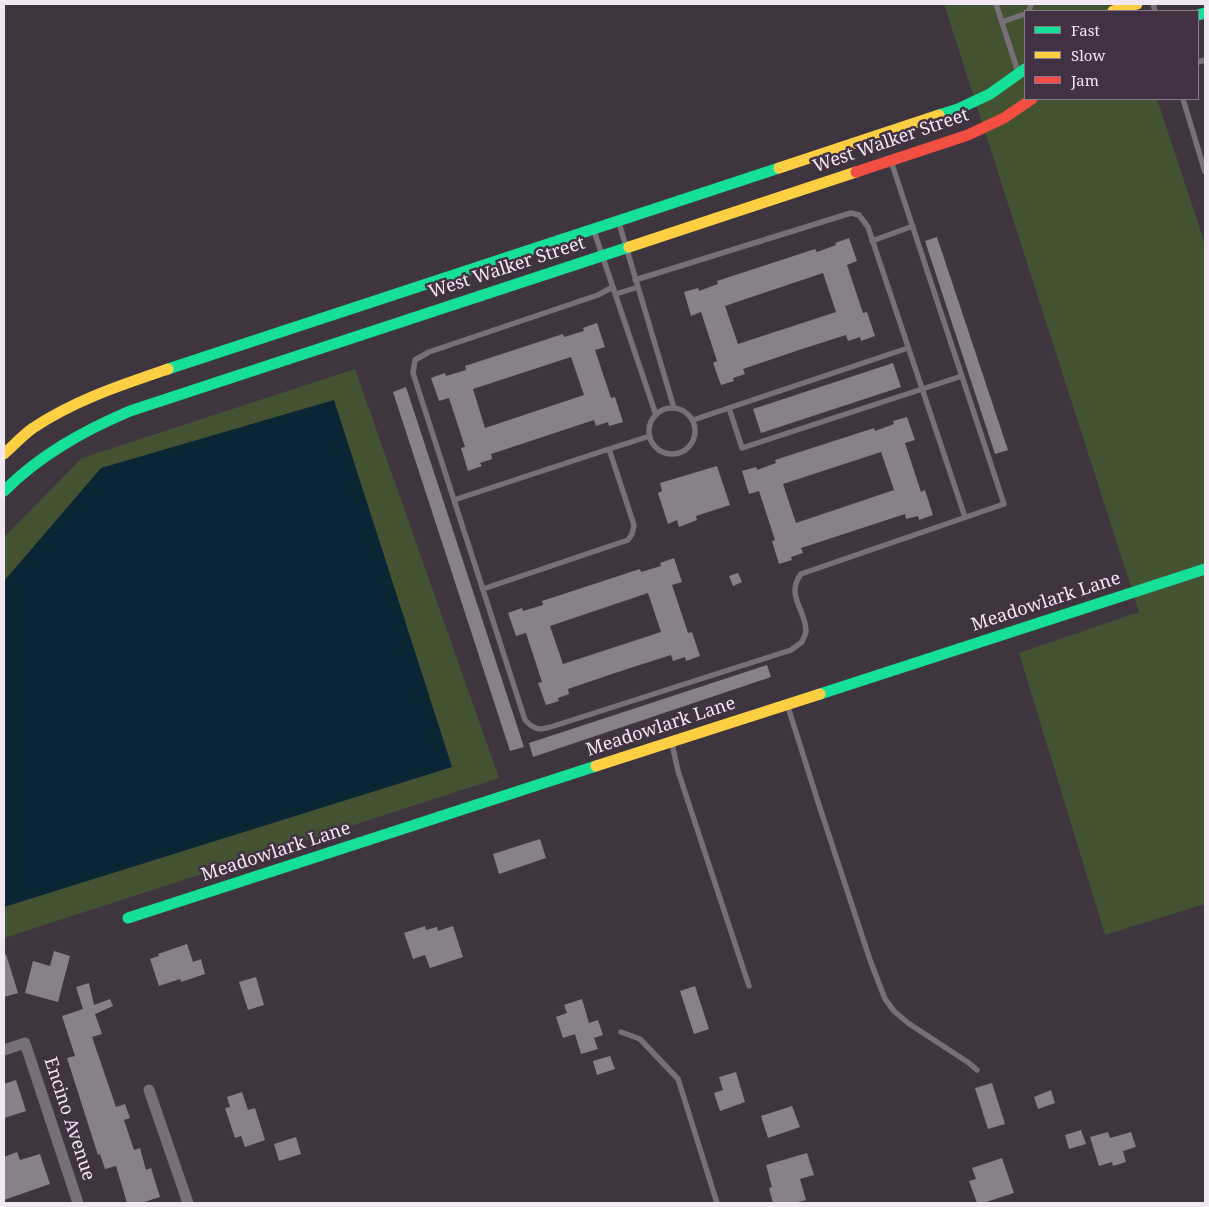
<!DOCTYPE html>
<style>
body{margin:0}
#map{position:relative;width:1209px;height:1207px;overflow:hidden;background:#3e353f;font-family:"Noto Serif",serif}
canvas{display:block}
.frame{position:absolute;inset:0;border:5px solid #f2e8f3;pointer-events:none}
.legend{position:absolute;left:1024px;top:10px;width:175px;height:90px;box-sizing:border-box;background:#413143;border:1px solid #887a89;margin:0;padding:6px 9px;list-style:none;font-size:15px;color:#f2e8f3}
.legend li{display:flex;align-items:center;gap:10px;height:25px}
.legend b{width:25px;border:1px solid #887a89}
</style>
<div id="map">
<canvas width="1209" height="1207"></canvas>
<div class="frame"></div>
<ul class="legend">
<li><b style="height:6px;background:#16e098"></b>Fast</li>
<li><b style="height:6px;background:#ffcf43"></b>Slow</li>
<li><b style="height:6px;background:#f24e42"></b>Jam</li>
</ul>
</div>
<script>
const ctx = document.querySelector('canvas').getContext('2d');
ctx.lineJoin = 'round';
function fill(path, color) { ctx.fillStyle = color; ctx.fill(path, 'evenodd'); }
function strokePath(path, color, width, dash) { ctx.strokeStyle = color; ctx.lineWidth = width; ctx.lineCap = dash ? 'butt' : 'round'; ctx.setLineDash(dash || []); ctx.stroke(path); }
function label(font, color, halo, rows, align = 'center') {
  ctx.font = font + ' "Noto Serif",serif'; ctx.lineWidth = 5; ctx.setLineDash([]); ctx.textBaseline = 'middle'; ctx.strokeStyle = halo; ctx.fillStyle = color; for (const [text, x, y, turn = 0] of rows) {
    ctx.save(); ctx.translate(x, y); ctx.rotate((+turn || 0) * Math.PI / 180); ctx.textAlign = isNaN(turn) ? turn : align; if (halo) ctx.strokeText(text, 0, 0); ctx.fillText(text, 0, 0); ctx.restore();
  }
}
const green = new Path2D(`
 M944,4H1126L1128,11H1025V99H1157L1205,244V904L1105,935L1019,653L1139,612Z
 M355,369L499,778L4,938V537L82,458Z`);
const water = new Path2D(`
 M334,400L452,767L4,907V581L101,468Z`);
const building = new Path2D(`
 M937,237L1008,450L995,454L925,241Z
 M849,238L857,261L847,265L863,313L867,312L875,336L861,341L860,337L848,341L846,335L799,350L743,369L745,374L733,378L734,381L721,385L713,363L717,361L701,312L691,316L684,292L698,288L699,291L718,284L717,281L815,249L817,252L836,245L835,243ZM823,273L836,312L738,344L725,306Z
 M597,323L605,347L595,350L611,398L615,397L623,422L609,426L608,422L596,426L594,420L491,454L492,459L480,463L482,466L468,471L461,448L465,447L449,398L439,401L431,378L445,373L446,376L466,370L465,366L563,334L564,337L584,331L583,328ZM571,357L584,395L485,428L473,389Z
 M893,363L901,387L761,433L753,409Z
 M406,387L524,747L510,751L393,392Z
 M907,417L915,440L905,443L921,492L925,490L933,515L919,520L918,516L906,519L905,514L801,548L803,553L791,557L792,560L779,564L772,541L775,540L759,491L749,494L742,471L756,467L757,470L776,463L775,460L874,428L875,431L894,424L893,421ZM881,452L894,490L796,523L783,484Z
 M717,466L730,505L696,516L697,520L679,527L677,520L668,524L658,493L662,491L660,483Z
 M674,558L682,582L672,585L688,633L692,632L700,656L686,661L685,657L673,661L671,655L624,670L568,689L569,694L558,698L559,701L546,705L538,683L542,682L526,633L516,636L508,613L522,608L523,611L543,605L542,601L640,569L641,572L661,566L660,563ZM648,593L661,632L563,664L550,626Z
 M738,573L742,582L733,586L729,576Z
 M767,665L771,677L533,757L529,743Z
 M540,839L546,858L499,874L493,854Z
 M425,926L426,930L437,927L438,931L453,926L463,957L430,968L425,955L413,959L404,933Z
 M187,944L193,962L201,959L205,974L181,982L180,979L159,986L150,959L159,956L158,954Z
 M54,951L70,956L58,1002L25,993L33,961L50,966Z
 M6,954L18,993L4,997V955Z
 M256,977L264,1005L248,1010L239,982Z
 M89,983L94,1005L110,999L113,1006L95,1014L102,1034L92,1037L116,1107L125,1104L130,1118L124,1120L134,1150L140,1148L146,1170L151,1168L160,1197L141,1203H127L116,1166L105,1169L100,1154L98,1155L67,1058L75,1056L62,1016L83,1009L76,987Z
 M695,986L709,1029L694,1034L680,991Z
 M582,999L589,1023L598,1020L603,1035L594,1038L598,1049L581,1054L575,1034L563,1038L556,1017L567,1013L564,1005Z
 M610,1056L615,1069L597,1075L593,1061Z
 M736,1072L745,1102L720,1111L714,1093L723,1090L719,1077Z
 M16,1080L26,1111L4,1118V1084Z
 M992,1083L1005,1124L988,1129L975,1088Z
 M1051,1090L1055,1103L1038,1109L1034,1097Z
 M242,1092L248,1110L255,1108L265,1140L245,1147L241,1136L235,1138L225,1108L230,1107L227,1097Z
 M792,1106L800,1127L768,1138L761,1116Z
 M1081,1130L1086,1144L1069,1149L1065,1135Z
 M1108,1132L1110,1138L1131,1132L1136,1147L1123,1151L1126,1162L1113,1166L1112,1162L1099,1166L1090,1137Z
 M296,1137L301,1154L279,1161L274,1144Z
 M17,1152L20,1160L40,1154L50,1184L4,1200V1157Z
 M807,1153L814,1175L800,1179L806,1200L794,1203H773L769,1188L772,1187L766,1165Z
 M1002,1158L1014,1193L983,1203H977L969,1181L976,1179L972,1168Z`);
const lane = new Path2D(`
 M996,4L1018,72
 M1153,4L1155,11
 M1029,11L1031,4
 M1002,22L1025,14
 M1198,62L1205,60
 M1183,99L1205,172
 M619,223L674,408
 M594,231L656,415
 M872,241L913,226
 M635,280L851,213L859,215L868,227L965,517
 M613,287L598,295L429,352L415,360L413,373L525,720C536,732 542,730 557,725L791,650L802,642C803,639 806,634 806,631C806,610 785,595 801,574L1004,504L891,161
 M616,294L638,287
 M729,408L742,448L962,376
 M649 431a23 23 0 1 1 46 0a23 23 0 1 1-46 0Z
 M693,420L908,348
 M454,500L609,449
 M483,589L628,540L632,534L634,525L609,449L650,436
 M788,707L819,805L870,960L885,999L894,1011L908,1023L969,1063L977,1070
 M672,744L678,771L749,986
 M621,1032L640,1039L678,1079L717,1203`);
const street = new Path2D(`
 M4,1050L25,1043L78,1203
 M149,1090L188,1203`);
const fast = new Path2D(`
 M1198,15L1205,13
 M939,115L958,109L990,94L1025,69
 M168,369L779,168
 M4,491C40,455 83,431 130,411L629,247
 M820,694L1205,569
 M128,918L596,766`);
const slow = new Path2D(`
 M1113,11L1137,4
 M779,168L939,115
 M629,247L856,172
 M4,454C13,446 23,435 33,428C75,400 121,385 168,369
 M596,766L820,694`);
const jam = new Path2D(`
 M856,172L968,135L1004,118L1032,99`);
const streetNames = [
 ["West Walker Street",891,141,-19],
 ["West Walker Street",507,268,-18],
 ["Meadowlark Lane",1046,602,-18],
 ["Meadowlark Lane",661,727,-18],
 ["Meadowlark Lane",276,852,-18],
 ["Encino Avenue",69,1119,72]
];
fill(green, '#435231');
fill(water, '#0a2634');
fill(building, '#89818a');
strokePath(lane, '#777078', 5.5);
strokePath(street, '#777078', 11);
strokePath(fast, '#16e098', 11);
strokePath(slow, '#ffcf43', 11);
strokePath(jam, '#f24e42', 11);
label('18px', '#f2e8f3', '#413143', streetNames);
</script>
